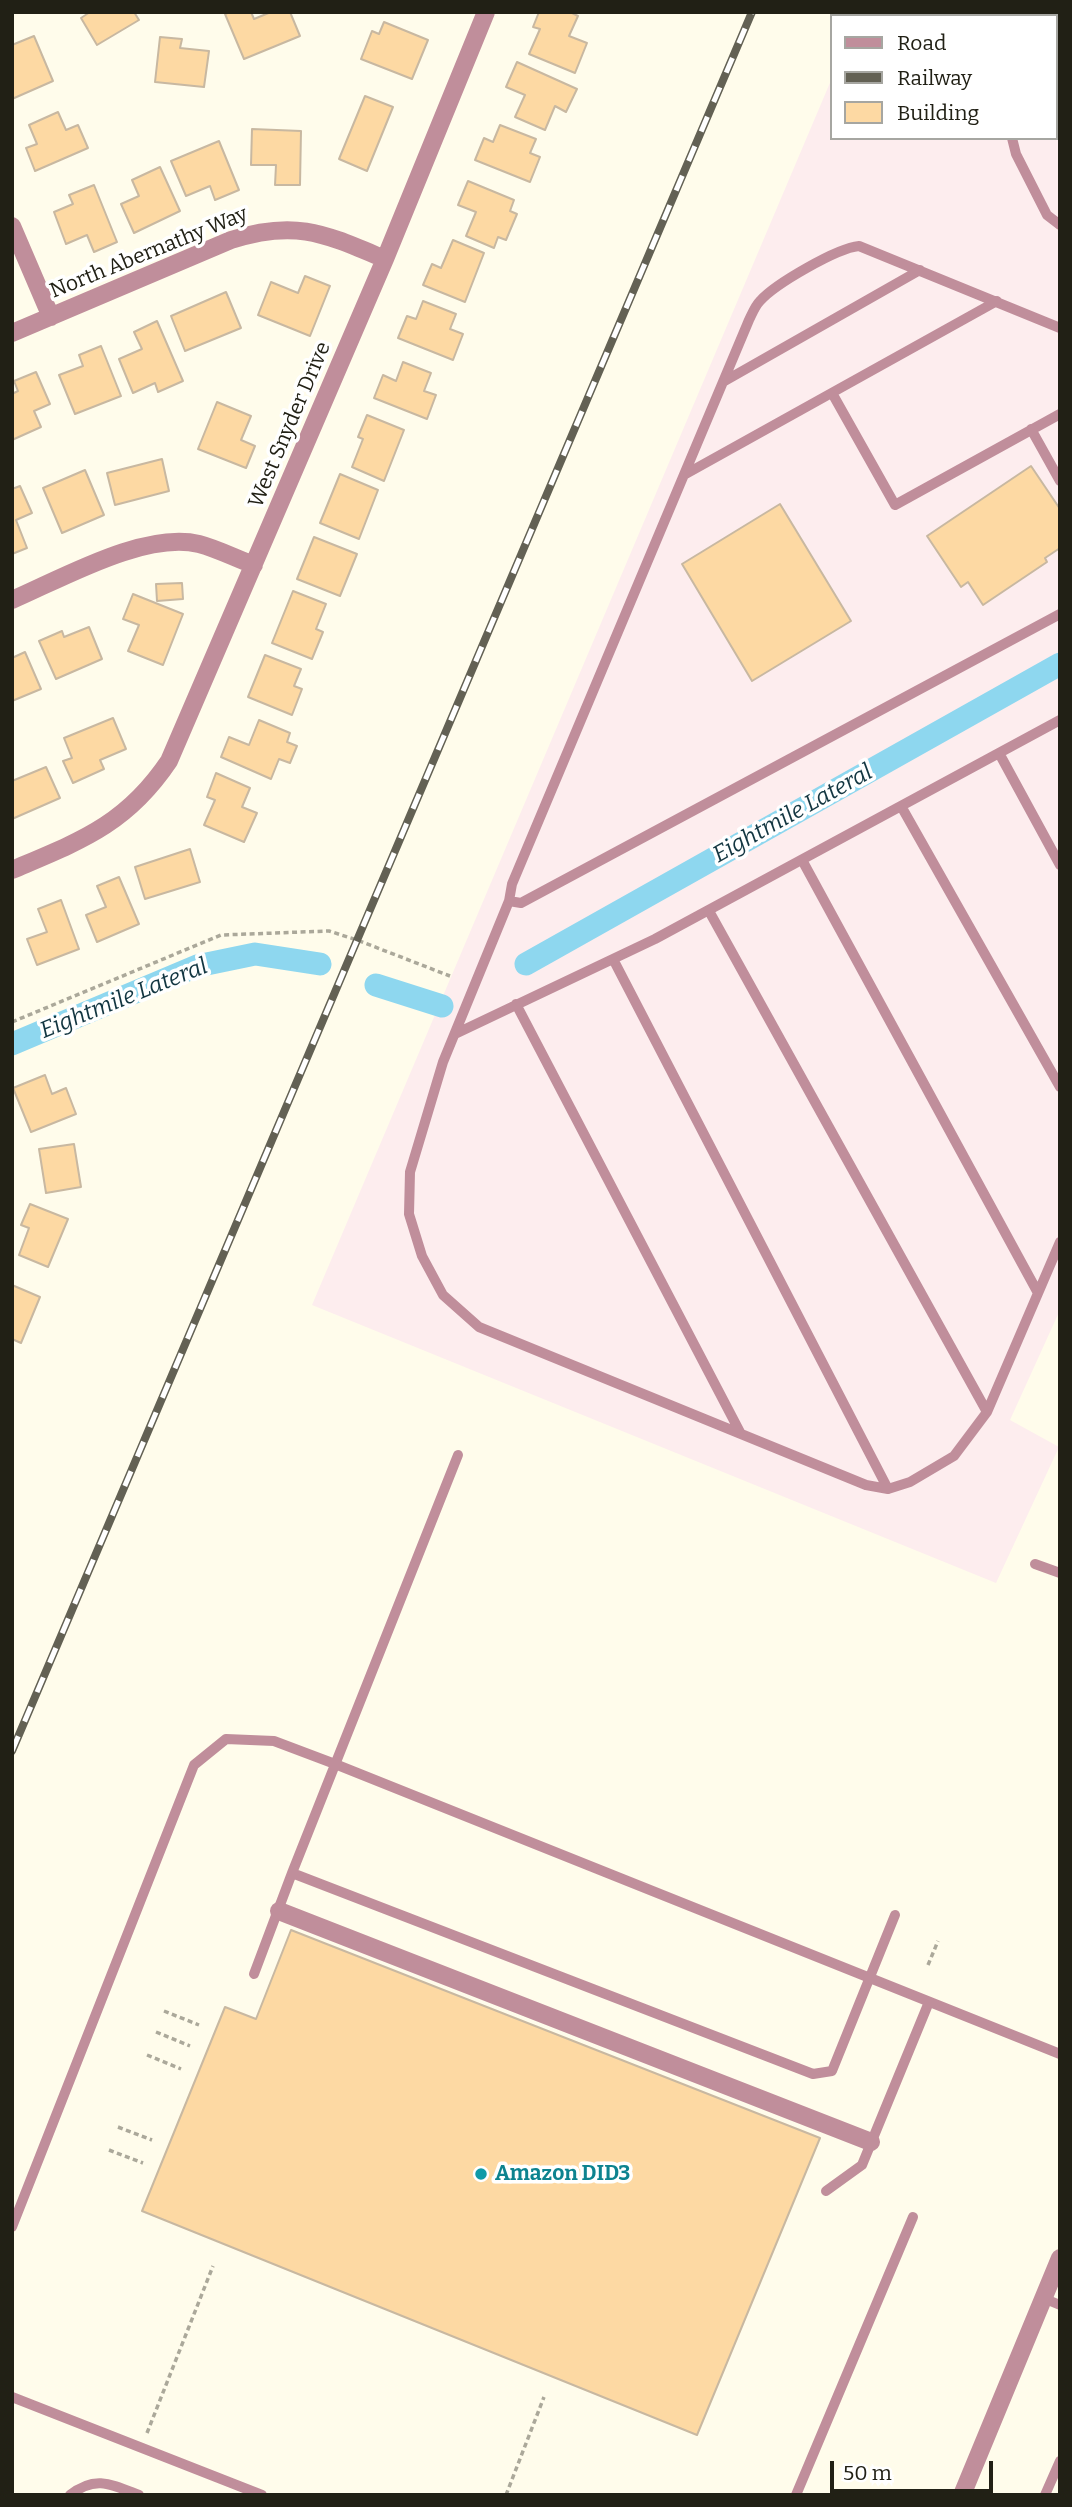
<!DOCTYPE html>
<style>
body{margin:0}
#map{position:relative;width:1072px;height:2507px;overflow:hidden;background:#fffceb;font-family:Bitter,serif}
canvas{display:block}
.frame{position:absolute;inset:0;border:14px solid #212015;pointer-events:none}
.legend{position:absolute;left:830px;top:14px;width:228px;height:126px;box-sizing:border-box;background:#fff;border:2px solid #a6a6a1;margin:0;padding:9px 12px;list-style:none;font-size:21px;color:#212015}
.legend li{display:flex;align-items:center;gap:14px;height:35px}
.legend b{width:35px;border:2px solid #a6a6a1}
.scale{position:absolute;left:830px;top:2461px;width:163px;height:32px;box-sizing:border-box;border:4px solid #212015;border-top:0;padding-left:9px;font-size:21px;line-height:24px;white-space:nowrap;color:#212015;-webkit-text-stroke:5px #fff;paint-order:stroke}
</style>
<div id="map">
<canvas width="1072" height="2507"></canvas>
<div class="frame"></div>
<ul class="legend">
<li><b style="height:9px;background:#c08e9b"></b>Road</li>
<li><b style="height:9px;background:#636154"></b>Railway</li>
<li><b style="height:19px;background:#fdd9a3"></b>Building</li>
</ul>
<div class="scale">50 m</div>
</div>
<script>
const ctx = document.querySelector('canvas').getContext('2d');
ctx.lineJoin = 'round';
function fill(path, color) { ctx.fillStyle = color; ctx.fill(path, 'evenodd'); }
function strokePath(path, color, width, dash) { ctx.strokeStyle = color; ctx.lineWidth = width; ctx.lineCap = dash ? 'butt' : 'round'; ctx.setLineDash(dash || []); ctx.stroke(path); }
function label(font, color, halo, rows, align = 'center') {
  ctx.font = font + ' Bitter,serif'; ctx.lineWidth = 7; ctx.setLineDash([]); ctx.textBaseline = 'middle'; ctx.strokeStyle = halo; ctx.fillStyle = color; for (const [text, x, y, turn = 0] of rows) {
    ctx.save(); ctx.translate(x, y); ctx.rotate((+turn || 0) * Math.PI / 180); ctx.textAlign = isNaN(turn) ? turn : align; if (halo) ctx.strokeText(text, 0, 0); ctx.fillText(text, 0, 0); ctx.restore();
  }
}
const industrial = new Path2D(`
 M860,12H1060V1310L1010,1420L1059,1447L996,1583L312,1305L832,78V138H1056V16H859Z`);
const canal = new Path2D(`
 M526,964L1060,664
 M376,985L442,1006
 M12,1044L197,966L255,954L320,964`);
const building = new Path2D(`
 M90,12H134L139,20L97,45L81,18Z
 M230,12H251L254,19L271,12H290L300,36L244,59L225,14Z
 M539,12H570L578,16L569,36L587,43L575,73L529,54L540,29L533,27Z
 M929,12H1018L1016,16H927Z
 M384,22L428,40L412,79L361,59L372,31L379,34Z
 M34,36L53,81L12,99V45Z
 M160,37L182,39L180,48L209,51L204,87L155,82Z
 M517,62L577,89L566,112L555,106L545,130L515,117L525,95L506,87Z
 M365,96L393,107L367,171L339,159Z
 M58,112L66,130L78,125L88,148L35,171L26,148L37,144L29,125Z
 M500,125L536,139L530,153L540,157L530,182L475,160L484,138L493,142Z
 M252,129L301,131L300,185H275L276,165H251Z
 M219,141L239,190L215,200L210,186L186,196L171,161Z
 M160,167L180,211L134,233L121,204L139,196L132,180Z
 M468,181L514,200L510,211L517,214L506,240L498,237L494,248L466,236L476,212L458,205Z
 M94,185L117,242L94,252L87,235L66,244L54,212L73,204L69,195Z
 M453,240L484,253L465,302L423,285L432,264L441,268Z
 M305,276L330,286L310,336L258,315L271,282L298,293Z
 M226,292L241,328L185,351L171,316Z
 M423,301L456,314L450,329L463,334L453,360L398,338L407,316L416,319Z
 M157,321L183,381L158,392L155,383L133,393L119,359L142,349L134,332Z
 M101,346L121,396L75,414L59,375L83,366L79,355Z
 M403,362L431,373L424,391L436,395L427,419L374,398L383,375L396,381Z
 M36,372L50,404L34,411L41,427L12,440V394L18,391L14,381Z
 M217,402L251,416L241,440L255,446L246,468L198,449Z
 M367,415L404,430L384,481L352,467L363,439L358,437Z
 M162,459L169,491L115,505L107,473Z
 M1031,466L1060,509V548L1045,558L1047,562L983,605L968,582L961,587L927,536Z
 M85,470L104,515L62,533L43,488Z
 M340,474L378,490L359,539L320,523Z
 M20,486L32,513L16,520L27,548L12,554V489Z
 M780,504L851,621L752,681L682,564Z
 M314,537L357,554L340,596L297,579Z
 M182,583L183,599L157,601L156,584Z
 M293,591L326,604L316,629L323,632L312,659L272,643Z
 M133,594L183,614L163,665L128,651L139,625L123,619Z
 M89,627L102,659L56,679L39,641L62,631L64,637Z
 M25,652L41,689L12,701V658Z
 M265,655L301,669L294,686L302,689L292,715L248,697Z
 M113,718L126,749L100,760L104,769L73,783L63,761L72,758L64,738Z
 M259,720L290,733L287,742L297,746L290,763L279,759L271,779L221,757L229,737L249,745Z
 M46,767L60,798L12,819V781Z
 M216,773L250,788L242,807L257,813L244,842L204,825L215,800L207,797Z
 M190,849L200,882L145,899L135,867Z
 M119,877L139,924L97,942L86,915L106,907L97,886Z
 M61,900L79,949L37,965L27,939L47,932L38,909Z
 M45,1075L52,1094L66,1088L76,1114L31,1132L13,1088Z
 M74,1144L81,1187L46,1193L39,1149Z
 M30,1204L68,1219L48,1267L19,1255L29,1228L21,1225Z
 M12,1285L40,1297L21,1343L12,1339Z
 M291,1930L820,2138L697,2435L142,2211L225,2007L256,2019Z`);
const path = new Path2D(`
 M12,1022L221,935L329,931L357,940L450,976
 M928,1965L938,1941
 M164,2011L199,2025
 M156,2032L190,2046
 M147,2055L181,2069
 M118,2127L152,2140
 M109,2150L143,2163
 M147,2433L213,2266
 M506,2495L544,2397`);
const service = new Path2D(`
 M901,16L902,12
 M1054,16L1056,12
 M1012,138L1016,154L1047,215L1060,225
 M1060,328L859,246C837,248 775,284 760,301C755,306 752,314 749,320L512,884L509,901L521,903L1060,614
 M723,382L920,270
 M832,393L895,505L1060,414
 M1031,429L1060,481
 M684,475L997,301
 M999,753L1060,865
 M901,806L1060,1087
 M802,860L1038,1293
 M509,901L443,1062L410,1172L409,1214L422,1256L443,1295L479,1327L866,1485L888,1489L910,1482L954,1456L987,1412L1060,1242
 M709,911L987,1412
 M613,959L888,1489
 M516,1004L741,1434
 M455,1034L655,939L1060,720
 M1035,1564L1060,1573
 M292,1873L813,2074L832,2071L895,1915
 M254,1974L292,1873L458,1455
 M826,2191L862,2165L929,2002
 M12,2227L194,1765L226,1739L274,1741L335,1764L1060,2054
 M1043,2298L1060,2305
 M12,2397L262,2495
 M70,2495C95,2475 111,2484 139,2495
 M796,2495L913,2217
 M1045,2495L1060,2461`);
const minor = new Path2D(`
 M12,226L51,317
 M12,333L231,240C296,219 325,234 385,259
 M12,600C63,578 145,531 199,544C218,549 237,559 254,565
 M12,870C80,841 126,825 169,761L385,259L486,12
 M279,1911L871,2142
 M962,2495L1060,2258`);
const rail = new Path2D(`
 M12,1751L752,12`);
const markers = [
 [481,2174,7,"#0f9aa8"]
];
const streetNames = [
 ["North Abernathy Way",149,253,-22],
 ["West Snyder Drive",290,425,-67]
];
const cultureNames = [
 ["Amazon DID3",495,2174]
];
const waterNames = [
 ["Eightmile Lateral",793,814,-29],
 ["Eightmile Lateral",124,999,-22]
];
fill(industrial, '#fdedee');
strokePath(canal, '#8ed7ef', 23);
fill(building, '#fdd9a3');
strokePath(building, '#c8b8a1', 2);
strokePath(path, '#aba89a', 3.5, [5, 3.5]);
strokePath(service, '#c08e9b', 10);
strokePath(minor, '#c08e9b', 18);
strokePath(rail, '#636154', 8);
strokePath(rail, '#fff', 5, [16]);
for (const [x, y, r, color] of markers) { const dot = new Path2D(); dot.arc(x, y, r, 0, 2 * Math.PI); ctx.fillStyle = color; ctx.fill(dot); strokePath(dot, '#fff', 2.5); }
label('21px', '#212015', '#fff', streetNames);
label('bold 21px', '#0d838f', '#fff', cultureNames, 'left');
label('italic 23px', '#133641', '#fff', waterNames);
</script>
